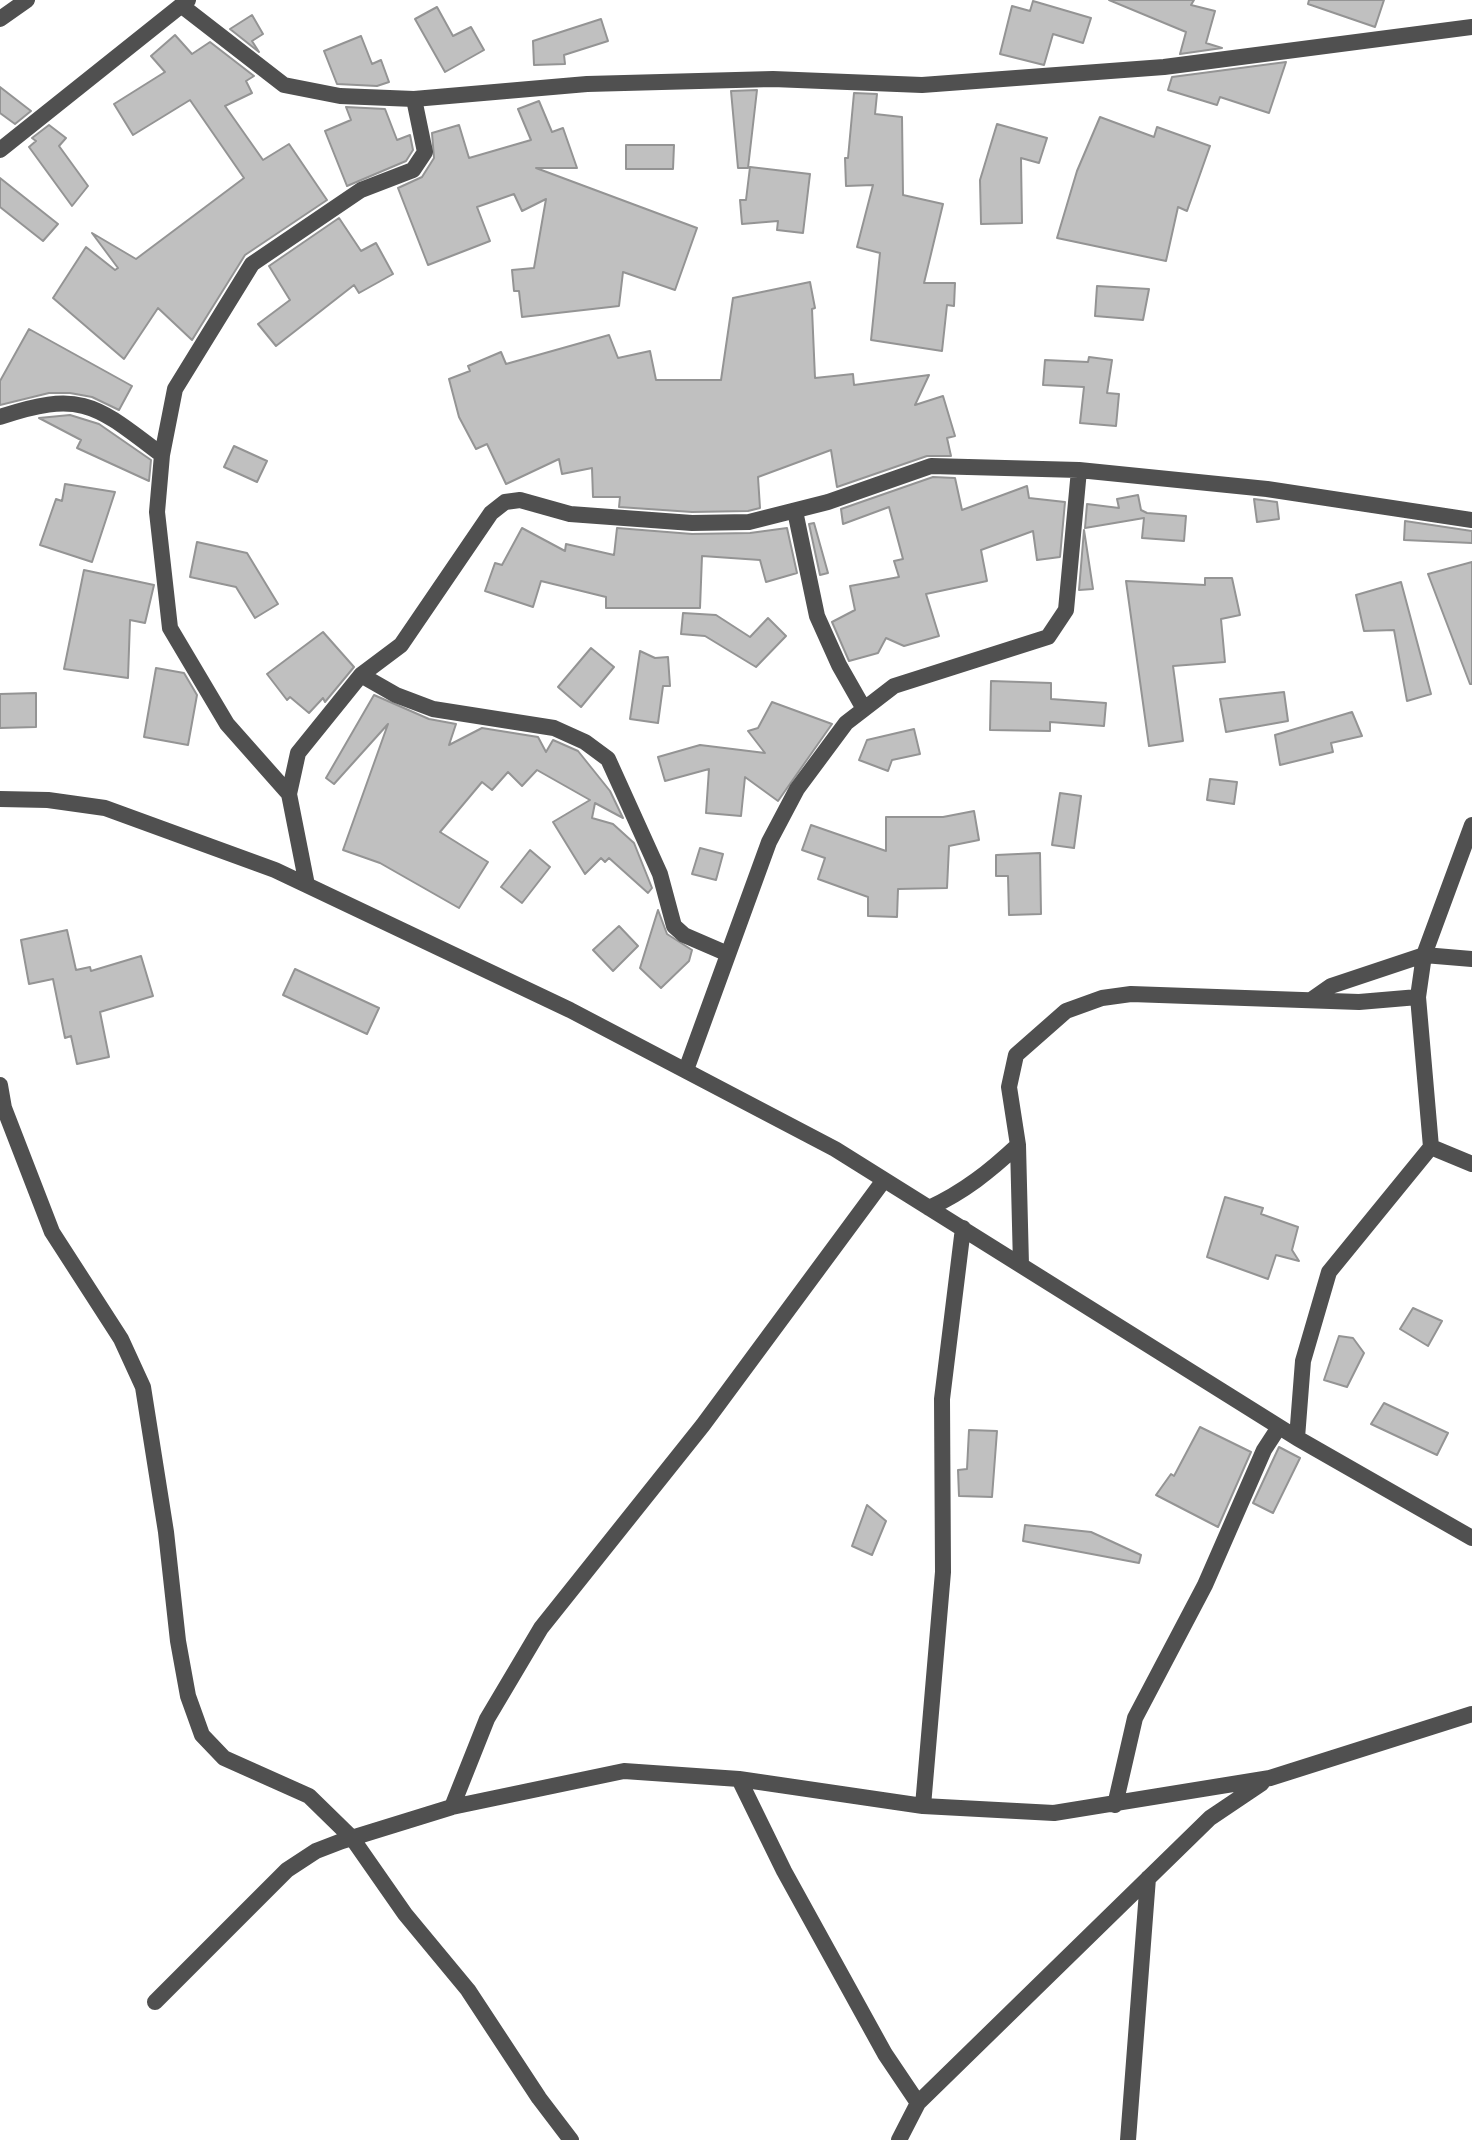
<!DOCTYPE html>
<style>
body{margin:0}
canvas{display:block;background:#fff}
</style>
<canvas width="1472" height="2140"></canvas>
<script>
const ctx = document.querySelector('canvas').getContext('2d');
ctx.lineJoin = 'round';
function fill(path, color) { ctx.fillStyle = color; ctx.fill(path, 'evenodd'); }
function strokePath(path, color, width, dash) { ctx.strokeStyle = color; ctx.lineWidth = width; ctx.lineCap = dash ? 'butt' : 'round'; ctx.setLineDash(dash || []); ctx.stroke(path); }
const building = new Path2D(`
 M1109,0H1194L1191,5L1215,11L1206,43L1222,48L1180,54L1186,32Z
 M1309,0H1384L1375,27L1308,4Z
 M1033,1L1091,18L1083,43L1053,34L1044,65L1000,54L1012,6L1030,11Z
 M437,7L453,36L471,27L484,50L445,72L415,19Z
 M252,15L263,34L252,41L259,52L230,29Z
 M601,19L608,41L564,55L565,64L534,65L533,41Z
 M175,35L192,54L210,42L254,76L246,81L252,93L225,106L263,160L289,144L327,200L245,255L192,340L158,308L124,359L53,298L86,247L115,270L118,268L92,233L136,259L244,178L190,100L133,135L114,104L165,72L151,56Z
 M361,36L372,64L381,60L389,82L377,86L337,84L324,51Z
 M1286,62L1269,113L1220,97L1217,105L1168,90L1172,77Z
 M0,87L31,111L15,124L0,113Z
 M757,90L748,168H738L731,91Z
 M854,93L877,94L875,114L902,117L903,195L943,204L924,283H955L954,306L947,305L942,351L871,340L880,253L857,247L873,185L846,186L845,158H848Z
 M539,101L552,132L563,128L577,168H536L697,228L675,290L623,272L619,306L522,317L519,291H514L512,270L534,268L546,199L522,211L514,194L477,207L490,241L428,265L398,188L422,177L434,158L432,133L459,125L469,158L531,140L518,109Z
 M346,107L385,109L397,140L410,135L413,150L406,161L347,186L325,131L351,120Z
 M1100,117L1154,137L1157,127L1210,146L1187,211L1178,207L1166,261L1057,238L1077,171Z
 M997,124L1047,138L1039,163L1021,158L1022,223L981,224L980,180Z
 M49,125L66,138L59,146L88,186L72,206L29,147L36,141L32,138Z
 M626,145H674L673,169H626Z
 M750,167L810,174L803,233L777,230L778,221L742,224L740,200H746Z
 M0,178L58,224L43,241L0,207Z
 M339,218L361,251L376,243L393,274L359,293L354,285L276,346L258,324L290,300L269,266Z
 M810,282L815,308L812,309L815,378L853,374L854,385L929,375L915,405L943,396L955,436L947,438L951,456H927L837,487L831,450L758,477L760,508L748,511L692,512L619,507L620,497H593L592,468L562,474L559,459L506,484L487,444L476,449L459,417L449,379L470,371L468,366L501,352L506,364L609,335L618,358L650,351L656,380H721L733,298Z
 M1097,286L1149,289L1143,320L1095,316Z
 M29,329L132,386L119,410L92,397L70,393H49L0,405V381Z
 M1089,357L1112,360L1107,393L1119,394L1116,426L1080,423L1084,387L1043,385L1045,360L1088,362Z
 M70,415L99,424L151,460L149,481L77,448L81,440L39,418Z
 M234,446L267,461L257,482L224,467Z
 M933,477L955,478L962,510L1027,486L1029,498L1065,502L1060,557L1037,560L1033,531L981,550L987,581L926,594L939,636L904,646L886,638L878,653L849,661L832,622L855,610L850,586L899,577L894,561L903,559L889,507L843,524L841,509Z
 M65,484L115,492L92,562L40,545L56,499L62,501Z
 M1138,495L1141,510L1147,513L1186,516L1184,541L1142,538L1144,518L1085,528L1087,504L1119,508L1117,499Z
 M1254,499L1277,502L1279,519L1257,522Z
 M1405,521L1472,531V543L1404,540Z
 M814,523L828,573L820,575L809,524Z
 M522,528L565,551L566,544L614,555L617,528L692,534L750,533L787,528L797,573L766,582L760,560L702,556L700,608H606V597L541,581L533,607L485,591L495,563L502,565Z
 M1084,530L1093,589L1079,590Z
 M197,542L247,553L278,604L255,618L236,587L190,577Z
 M1472,562V684H1470L1428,574Z
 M84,570L154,585L145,623L130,620L128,678L64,669Z
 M1205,578H1232L1240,615L1221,619L1225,662L1173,666L1183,741L1149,746L1126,581L1205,585Z
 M1401,582L1431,694L1407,701L1394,630L1364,631L1356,595Z
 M683,613L716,615L750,637L768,618L786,636L756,667L705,636L681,634Z
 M323,632L354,667L325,702L323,698L309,713L290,697L287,700L267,674Z
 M591,648L614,667L581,707L558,687Z
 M640,651L655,658L668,657L670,686H663L658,723L630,719Z
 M156,668L184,673L197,695L188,745L144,737Z
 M991,681L1051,683V699L1106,703L1104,726L1050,722V731L990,730Z
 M1284,692L1288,721L1226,732L1220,699Z
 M36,693V727L0,728V694Z
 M374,695L429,719L456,724L449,745L482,728L538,737L546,752L553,740L578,751L610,791L623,818L595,803L592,818L613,824L634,843L652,888L648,893L609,858L605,862L601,858L585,874L553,822L590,800L537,770L522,786L508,772L492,790L482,782L440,832L488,862L459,908L380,863L343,850L388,724L334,784L326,778Z
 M772,702L832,724L778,801L745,777L741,816L706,813L709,769L665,781L658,757L700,745L765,753L748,731L758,728Z
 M1352,712L1362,736L1331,743L1333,752L1280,765L1275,735Z
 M914,729L920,754L892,760L888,771L859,760L867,740Z
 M1210,779L1237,782L1234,804L1207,800Z
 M1060,793L1081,796L1074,848L1052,845Z
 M974,811L979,840L949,846L947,888L898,889L897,917L868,916V897L818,879L825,858L802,850L811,825L886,851V817H943Z
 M700,848L723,854L716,880L692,874Z
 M530,850L550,867L522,903L501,887Z
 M1040,853L1041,914L1009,915L1008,876H996V855Z
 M658,910L667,934L692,950L689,961L661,988L640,968Z
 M619,926L638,946L613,971L593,950Z
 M67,930L76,970L90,967L91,971L141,956L153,996L100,1012L109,1057L77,1064L71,1036L65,1038L53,979L29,984L21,940Z
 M295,969L379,1008L367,1034L283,995Z
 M1225,1197L1263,1208L1261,1214L1298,1227L1292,1250L1299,1261L1276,1255L1268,1279L1207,1257Z
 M1413,1308L1442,1321L1428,1346L1400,1329Z
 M1339,1336L1353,1338L1364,1353L1347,1387L1324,1380Z
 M1384,1403L1448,1433L1437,1455L1371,1424Z
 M1200,1427L1251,1452L1218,1527L1156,1495L1171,1474L1174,1476Z
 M969,1430L997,1431L992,1497L959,1496L958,1470L967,1469Z
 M1279,1447L1300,1458L1273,1513L1253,1503Z
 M867,1505L886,1521L872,1555L852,1546Z
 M1025,1525L1091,1532L1141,1555L1139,1563L1023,1541Z`);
const minor = new Path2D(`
 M182,6L284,85L340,96L414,99L587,84L773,79L922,85L1164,67L1472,27
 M0,19L27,0
 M0,150L188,0
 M0,417C83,389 97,406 162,455
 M795,511L817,616L839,665L864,709
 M361,675L396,695L433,709L554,728L585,742L608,759L660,874L674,926L684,935L728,954
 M289,794L227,724L170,628L157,512L162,455L175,389L252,264L361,190L413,170L425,152L414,99
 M0,799L48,800L105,808L275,870L570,1010L835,1149L1297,1438L1472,1538
 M307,885L289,794L298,753L361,675L401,645L491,513L505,502L520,500L570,514L692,523L749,522L828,502L931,466L1079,470L1267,489L1472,520
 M1311,1000L1331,986L1424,955L1472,959
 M686,1070L769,842L797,789L846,723L894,686L1048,637L1066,610L1079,470
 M0,1085L4,1108L52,1232L121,1339L143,1387L166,1532L178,1641L188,1696L202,1735L224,1758L309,1796L352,1838L405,1914L468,1990L539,2098L571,2140
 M1431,1147L1472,1164
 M929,1208C964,1192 990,1171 1018,1145
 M1021,1265L1018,1145L1009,1087L1016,1055L1066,1011L1102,998L1131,994L1359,1002L1418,997
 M1297,1438L1303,1361L1329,1272L1431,1147L1418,997L1424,955L1472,825
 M739,1779L784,1871L885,2054L918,2103
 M1115,1805L1135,1718L1205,1585L1264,1450L1279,1427
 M923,1806L943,1572L942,1399L963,1228
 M452,1807L487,1719L541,1628L703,1425L884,1180
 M155,2002L287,1870L316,1851L342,1841L452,1807L624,1771L739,1779L923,1806L1054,1813L1270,1778L1472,1714
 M899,2140L918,2103L1210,1818L1262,1783
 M1128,2140L1148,1878`);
fill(building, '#c0c0c0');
strokePath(building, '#949494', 2);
strokePath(minor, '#505050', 16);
</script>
